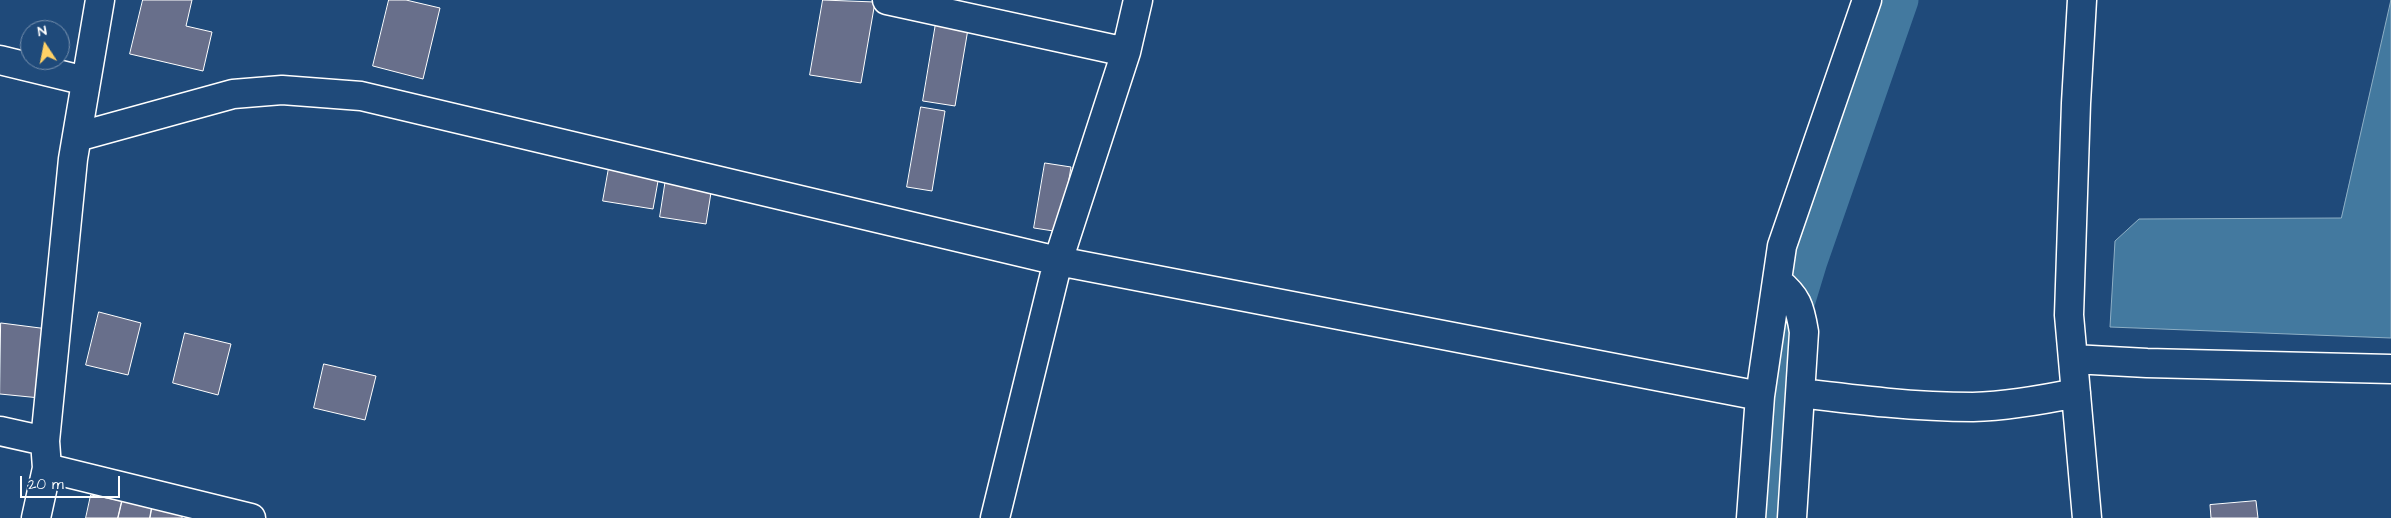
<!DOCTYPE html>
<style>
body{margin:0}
#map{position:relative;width:2391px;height:518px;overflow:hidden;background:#1f4a7a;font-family:"Architects Daughter",sans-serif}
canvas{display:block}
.north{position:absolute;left:20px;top:20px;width:50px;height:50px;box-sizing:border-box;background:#1f4a7a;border:1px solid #7992af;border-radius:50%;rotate:349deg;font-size:14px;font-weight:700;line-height:20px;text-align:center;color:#fff}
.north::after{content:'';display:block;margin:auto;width:18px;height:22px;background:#ffd166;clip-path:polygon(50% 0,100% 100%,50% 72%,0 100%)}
.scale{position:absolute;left:20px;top:476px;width:100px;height:22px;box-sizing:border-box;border:2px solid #fff;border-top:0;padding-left:6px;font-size:15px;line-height:18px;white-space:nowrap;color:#fff;-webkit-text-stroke:4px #1f4a7a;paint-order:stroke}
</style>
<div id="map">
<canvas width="2391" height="518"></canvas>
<div class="north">N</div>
<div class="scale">20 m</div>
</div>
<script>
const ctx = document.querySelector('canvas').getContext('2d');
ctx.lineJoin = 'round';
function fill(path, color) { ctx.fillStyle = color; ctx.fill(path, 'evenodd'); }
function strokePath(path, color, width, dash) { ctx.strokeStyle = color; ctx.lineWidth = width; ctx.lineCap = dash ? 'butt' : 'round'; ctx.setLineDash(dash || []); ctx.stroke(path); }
const water = new Path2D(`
 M2391,0V338L2110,327L2115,241L2139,219L2341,218Z`);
const canal = new Path2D(`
 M1772,518L1786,340L1810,261L1901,0`);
const building = new Path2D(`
 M143,0H192L186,26L212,32L203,71L130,54Z
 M389,0H406L440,8L423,79L373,66Z
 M823,0L875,2L861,83L810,75Z
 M936,23L968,29L955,106L923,101Z
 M921,107L945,111L932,191L907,187Z
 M610,162L660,170L653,209L603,201Z
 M1045,163L1071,167L1060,232L1034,228Z
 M667,172L713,180L706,224L660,217Z
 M99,312L141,323L128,375L86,365Z
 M1,323L48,329L40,398L0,394Z
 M185,333L231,344L218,395L173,383Z
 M324,364L376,376L365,420L314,408Z
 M91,495L122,501L118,518H86Z
 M122,501L152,507L150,518H118Z
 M2256,501L2258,518H2211L2210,505Z
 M152,507L183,513L182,518H150Z`);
const street = new Path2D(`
 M887,0L1126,52
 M2082,0L2076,103L2069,315L2087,518
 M0,60L86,81
 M77,137L233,94L282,90L361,96L1058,261L1760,396
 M1777,281C1797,297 1800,307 1804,332L1792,518
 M2073,359L2147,363L2391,369
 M1801,393C1858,400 1915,407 1973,407C2007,406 2042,400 2076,393
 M0,431L45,441
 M47,468L251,518
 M36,518L47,468L45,441L73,159L100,0
 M995,518L1058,261L1126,52L1138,0
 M1751,518L1760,396L1782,246L1867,0`);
fill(water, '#43799f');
strokePath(water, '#8eafc5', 1);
strokePath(canal, '#43799f', 35);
fill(building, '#686f8b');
strokePath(building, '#fff', 1);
strokePath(street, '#fff', 31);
strokePath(street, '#1f4a7a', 28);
</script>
